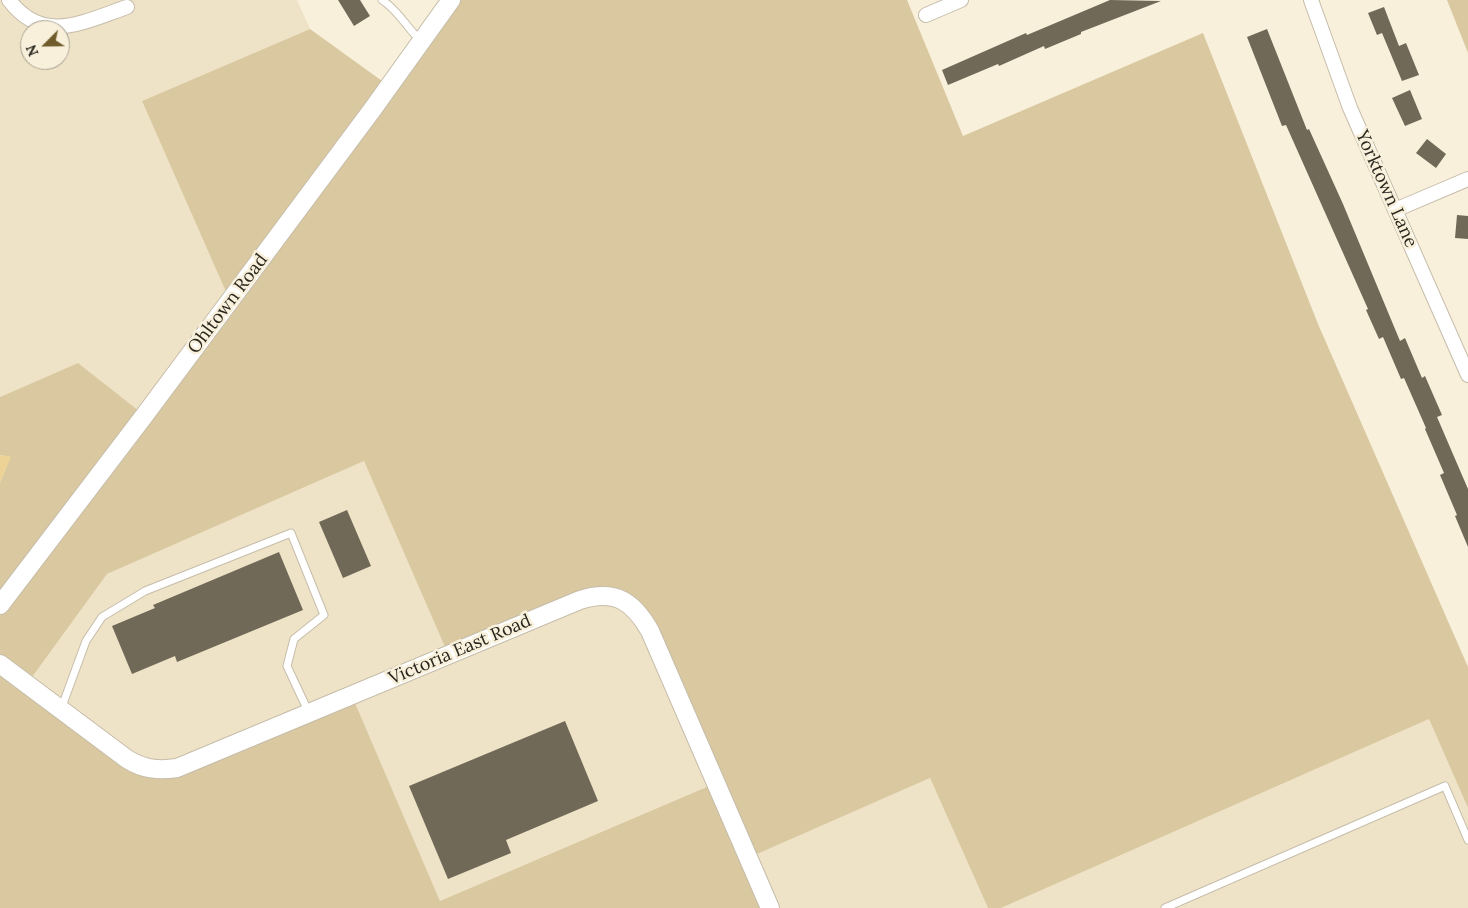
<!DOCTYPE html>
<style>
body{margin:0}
#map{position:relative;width:1468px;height:908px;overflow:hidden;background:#f8f0db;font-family:Lora,serif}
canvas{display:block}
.north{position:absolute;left:20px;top:20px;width:50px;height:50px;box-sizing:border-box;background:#f8f0db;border:1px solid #a6a090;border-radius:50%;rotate:247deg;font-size:14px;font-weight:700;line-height:20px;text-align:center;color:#2a271f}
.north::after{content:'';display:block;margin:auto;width:18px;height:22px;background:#6f5c2a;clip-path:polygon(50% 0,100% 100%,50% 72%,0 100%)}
</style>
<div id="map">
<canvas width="1468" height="908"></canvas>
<div class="north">N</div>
</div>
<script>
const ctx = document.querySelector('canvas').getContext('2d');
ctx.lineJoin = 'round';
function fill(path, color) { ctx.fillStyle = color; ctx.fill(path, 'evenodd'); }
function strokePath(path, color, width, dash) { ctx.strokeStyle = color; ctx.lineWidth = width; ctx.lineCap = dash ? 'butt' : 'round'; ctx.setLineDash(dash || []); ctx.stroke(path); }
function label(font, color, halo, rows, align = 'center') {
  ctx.font = font + ' Lora,serif'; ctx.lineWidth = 5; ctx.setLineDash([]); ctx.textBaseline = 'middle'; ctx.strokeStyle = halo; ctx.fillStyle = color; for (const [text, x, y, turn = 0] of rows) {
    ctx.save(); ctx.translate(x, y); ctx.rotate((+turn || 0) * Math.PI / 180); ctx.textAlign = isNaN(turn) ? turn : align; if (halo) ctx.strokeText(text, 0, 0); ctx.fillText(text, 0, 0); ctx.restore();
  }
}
const built = new Path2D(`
 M0,0H297L310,29L142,101L230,301L144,416L78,363L0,397ZM30,30H60V60H30Z
 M364,461L449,655L580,600L634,608L716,783L440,901L352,696L149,769L27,684L107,574Z
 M1429,719L1468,808V908H1001Z
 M930,778L988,908H770L748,858Z`);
const green = new Path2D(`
 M451,0H907L963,136L1203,33L1318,324L1468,667V808L1429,719L1001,908H988L930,778L748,858L770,908H0V483L10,457L0,455V397L78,363L144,415L230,301L142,101L310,29L389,86ZM364,461L449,656L614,597L650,631L716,783L440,901L352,696L149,769L27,684L107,574Z
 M1447,0H1468V53Z`);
const water = new Path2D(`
 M0,455L11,457L0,483Z`);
const building = new Path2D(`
 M338,0H360L370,16L354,26Z
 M1110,0L1161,1L1081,32V34L1045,49L1044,46L999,66L998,64L948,85L942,70L1026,33L1027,35Z
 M1384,7L1399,46L1406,43L1419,75L1402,81L1382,33L1377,35L1368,13Z
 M1267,29L1307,130L1309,129L1343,204L1400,341L1405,338L1422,378L1425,376L1442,415L1437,417L1468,489V547L1455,516L1457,515L1440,475L1444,473L1425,429L1426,428L1404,378L1401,379L1383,337L1379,339L1366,310L1368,309L1286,125L1282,126L1247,37Z
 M1410,90L1422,119L1405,126L1392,98Z
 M1427,139L1446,154L1436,168L1416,153Z
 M1457,215L1468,216V239L1455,238Z
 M347,510L371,566L343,578L319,522Z
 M279,552L303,610L177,662L175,656L132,674L112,626L155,608L153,605Z
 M565,721L598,801L506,840L511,853L448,879L409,786Z`);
const service = new Path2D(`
 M382,0C398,10 407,28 421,41
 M59,708L64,701L86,641L102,617L145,591L291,533L324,615L294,639L287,666L309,713
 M1165,908L1445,786L1468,840`);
const minor = new Path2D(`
 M9,0C43,45 83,22 127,7
 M1311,0L1350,108L1468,375
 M926,15L961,0
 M1395,210L1468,179`);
const tertiary = new Path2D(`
 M0,605L144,416L372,110L451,0
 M0,664L127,759C143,769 158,771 177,768L580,600C615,589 633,601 650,631L770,908`);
const streetNames = [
 ["Yorktown Lane",1386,189,66],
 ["Ohltown Road",228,304,-53],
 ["Victoria East Road",460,650,-23]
];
fill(built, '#eee3c7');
fill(green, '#d9c8a0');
fill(water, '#edd496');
fill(building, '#716958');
strokePath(service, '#c6bdaa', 9);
strokePath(minor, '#c6bdaa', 16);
strokePath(tertiary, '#c6bdaa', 20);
strokePath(service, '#fff', 7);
strokePath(minor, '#fff', 14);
strokePath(tertiary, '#fff', 18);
label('18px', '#2a271f', '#f8f0db', streetNames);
</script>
